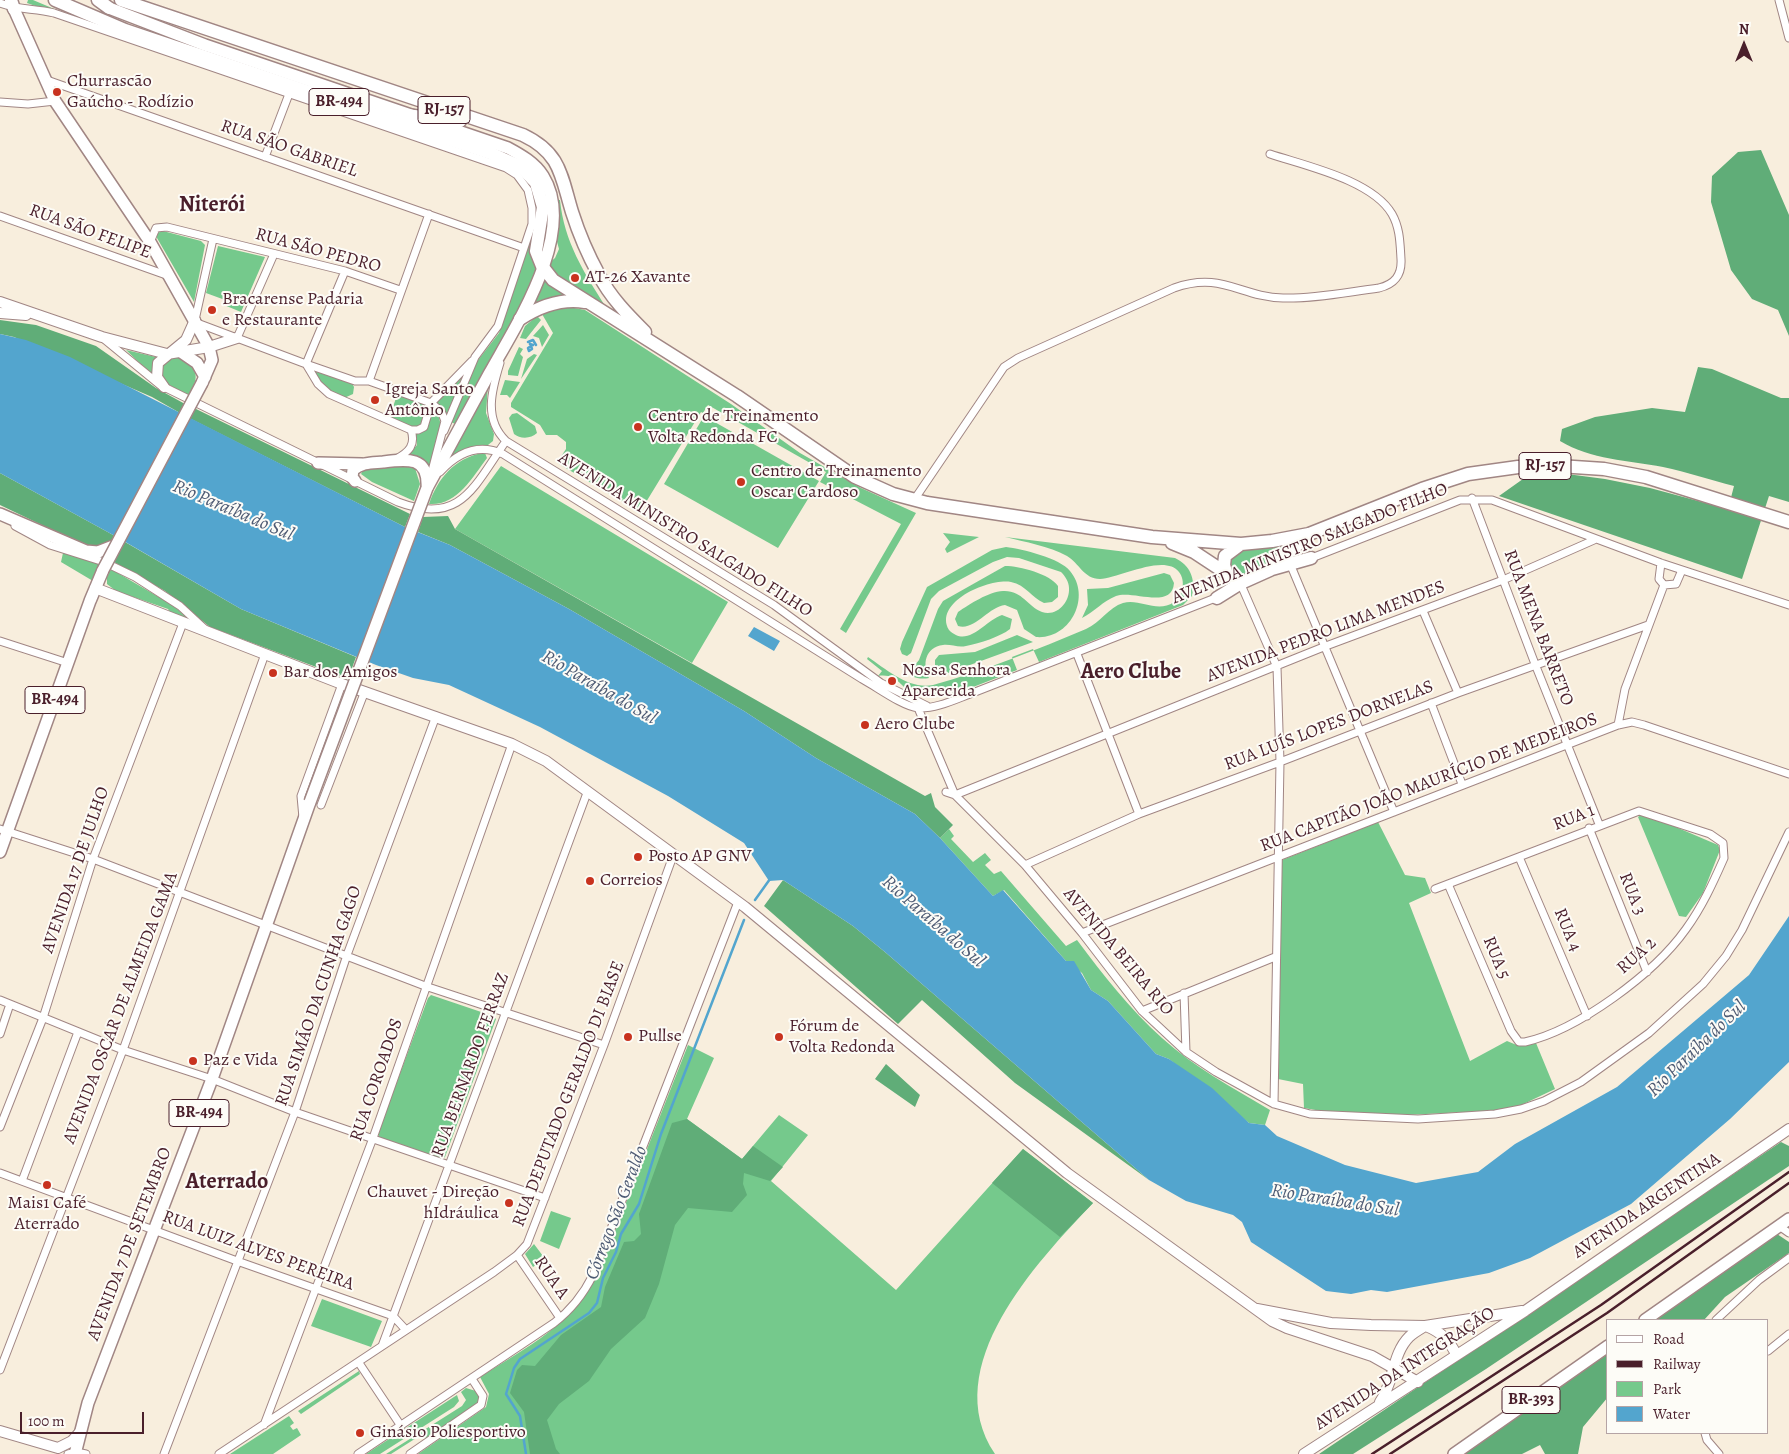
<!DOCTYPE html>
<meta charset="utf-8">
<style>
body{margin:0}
#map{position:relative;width:1789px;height:1454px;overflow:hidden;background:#f8eedd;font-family:Alegreya,serif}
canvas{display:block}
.legend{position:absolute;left:1606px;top:1319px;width:162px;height:115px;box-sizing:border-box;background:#fdfcf7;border:1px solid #b5a4a5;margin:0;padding:6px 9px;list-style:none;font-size:15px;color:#4a1f2b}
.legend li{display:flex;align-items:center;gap:10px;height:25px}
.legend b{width:25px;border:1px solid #b5a4a5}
.north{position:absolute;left:1719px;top:20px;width:50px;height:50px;-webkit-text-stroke:4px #fdfcf7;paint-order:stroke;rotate:0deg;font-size:14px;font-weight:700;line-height:20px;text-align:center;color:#4a1f2b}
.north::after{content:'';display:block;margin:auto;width:18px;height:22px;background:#4a1f2b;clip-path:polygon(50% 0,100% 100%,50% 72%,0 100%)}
.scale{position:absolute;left:20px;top:1412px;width:124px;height:22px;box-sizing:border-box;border:2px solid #4a1f2b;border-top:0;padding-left:6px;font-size:15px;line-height:18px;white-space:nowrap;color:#4a1f2b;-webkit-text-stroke:4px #fdfcf7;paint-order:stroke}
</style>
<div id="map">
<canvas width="1789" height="1454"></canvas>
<ul class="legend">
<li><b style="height:6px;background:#fff"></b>Road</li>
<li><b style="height:6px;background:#4a1f2b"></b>Railway</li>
<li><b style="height:14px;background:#75c98c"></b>Park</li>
<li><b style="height:14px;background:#53a5ce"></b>Water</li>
</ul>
<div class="north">N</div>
<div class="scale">100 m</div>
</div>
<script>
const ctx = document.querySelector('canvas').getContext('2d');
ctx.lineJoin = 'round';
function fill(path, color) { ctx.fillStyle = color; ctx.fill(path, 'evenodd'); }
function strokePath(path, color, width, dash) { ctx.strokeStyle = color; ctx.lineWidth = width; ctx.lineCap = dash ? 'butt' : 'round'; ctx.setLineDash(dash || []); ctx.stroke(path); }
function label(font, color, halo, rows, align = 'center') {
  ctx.font = font + ' Alegreya,serif'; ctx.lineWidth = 4; ctx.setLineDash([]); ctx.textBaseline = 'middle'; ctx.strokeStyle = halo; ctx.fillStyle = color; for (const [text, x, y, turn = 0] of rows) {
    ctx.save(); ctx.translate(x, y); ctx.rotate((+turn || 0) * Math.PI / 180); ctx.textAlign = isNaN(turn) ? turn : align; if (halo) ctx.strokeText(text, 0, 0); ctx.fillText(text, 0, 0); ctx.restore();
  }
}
const green = new Path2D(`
 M28,0H33L78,19L522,171L539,199L532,257L539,271L457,425L451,422L475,364L499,333L535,219V199L531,187L523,177L27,3Z
 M556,200H560C564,241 584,273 606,307L552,274L549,263L555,258L559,249L556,238Z
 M163,231L201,241L205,245L194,302L157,238V233Z
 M218,246L265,257L241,312L224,305L225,300L206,293Z
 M544,279L571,298L530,310Z
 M564,306L585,310L731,404L800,453L861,488L916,513L846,633L840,629L901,524L820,482L826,472L708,405L703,413L701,412L640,512L559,464L558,461L566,449V442L557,435H546L540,425L511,407V403L553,333L542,314Z
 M537,316L541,320L526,339L520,338L525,326Z
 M543,325L549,335L542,347L539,338L533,336Z
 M519,347L523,349L520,354L523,357L518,376L508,375V371Z
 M126,350L156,357L152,365V375Z
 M534,354L537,355L521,379L527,359Z
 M180,357C198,370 200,376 189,395L167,384L161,375L164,360Z
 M469,367L447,419L443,408L435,402Z
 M310,368L351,381L354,387L353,394L342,399L325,388Z
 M505,380L520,382L510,398L507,395H500Z
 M488,385L486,413L494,434L493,441L488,445L469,448L450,457Z
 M398,392L427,404L424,424L415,430L389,419Z
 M433,410C450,422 433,453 429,470L416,457L408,455L417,445L415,433L426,430Z
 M517,413L535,426L537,433C531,439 520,439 514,434L509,418L512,414Z
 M704,416L819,481L778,548L664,484Z
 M482,453H485L487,458C472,478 457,506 429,504C438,478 454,459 482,453Z
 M408,464L415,468L420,484L414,501L372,482L361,474L364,468Z
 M501,466L728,602L692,663L455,529Z
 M943,533L979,537L947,553L945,549L950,542Z
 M1005,537L1175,558C1190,565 1196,579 1192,596L1183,605L1039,662L1033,649L1012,657L1017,670L955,694C943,696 924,696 912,692C900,688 898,673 878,676L882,671L867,659L868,657C887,670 910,690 933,685C983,671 1039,649 1086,629C1100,623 1109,607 1123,603C1140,598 1157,614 1174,602C1183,595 1186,581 1179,572C1165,553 1119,578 1100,579C1084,579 1079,563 1067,556C1049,546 1025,542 1005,537Z
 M1292,544C1277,558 1256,581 1233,573L1228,561L1238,551Z
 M1006,547C1022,549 1060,558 1070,571C1092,597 1070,640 1036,637L1024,629L1017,610L1005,605C988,607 975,631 958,626L955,619L958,612C970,604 988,592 1003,591C1022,590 1027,606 1042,612C1057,617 1070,602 1069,588C1069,582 1065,576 1061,572L1019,558L1007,557L993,562L939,591L931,599L911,653L907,656L902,654L900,649L902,642L927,587L992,550Z
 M63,553L101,564L93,581L61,562Z
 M1005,566C1020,566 1050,574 1058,586V597L1052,602L1044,603C1032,598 1026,585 1011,582C989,578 933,602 949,630C968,649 984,621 1002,615L1012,619L1010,629C1000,637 980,643 966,646C958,648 951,644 943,645C925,647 922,665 929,678C919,680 909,677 904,668L915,665L919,660L938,609L943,601Z
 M111,569L174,606L188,619L170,612L168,609L116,591L107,584V577Z
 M1164,573L1170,575L1174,583C1172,610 1133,590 1116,596C1103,601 1094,612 1082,618L1088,605L1087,589L1108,588Z
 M1017,635L1033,642L948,673L940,672L935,667V660L939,655L975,652Z
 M1643,813L1718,845L1720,850L1703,893L1686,917L1679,916L1638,817Z
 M1378,822L1405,875L1425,878L1431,893L1409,903L1470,1061L1507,1041L1519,1046L1536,1043L1555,1089L1515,1108L1487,1111L1406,1115L1333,1113L1304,1108L1303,1084L1278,1079L1282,860Z
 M949,829L954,836L951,839L973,862L985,853L991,860L985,865L994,874L1001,871L1066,946L1077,940C1103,975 1130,1009 1162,1038C1194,1067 1233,1088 1270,1110L1265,1125L1249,1123L1169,1059L1156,1054L1108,1001L1091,990L1082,973L1066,961L1004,890L993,896L940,838Z
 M431,995L493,1016L496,1019L445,1157L441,1160L379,1138L378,1133L428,998Z
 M688,1045L714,1058L687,1119L742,1159L779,1115L808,1135L771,1181L896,1290L1023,1149L1093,1203C1037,1262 937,1367 995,1454H418L486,1407L489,1394L480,1377C527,1347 576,1323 599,1271Z
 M551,1211L571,1218L559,1249L540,1241Z
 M534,1244L543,1256V1260L533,1267L525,1254Z
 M322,1299L382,1321L371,1347L311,1326Z
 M359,1371L360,1374L301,1414L298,1411Z
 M466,1388L476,1391L480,1398L478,1403L426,1440L421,1435L391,1454H386L462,1406L466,1400L461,1392Z
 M457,1395L459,1401L454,1407L380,1454H366Z
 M289,1416L294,1423L290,1426L293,1430L297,1428L301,1435L273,1454H230Z`);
const forest = new Path2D(`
 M1761,150L1789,215V336L1778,310L1752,299L1731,270L1711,202L1712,176L1738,152Z
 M0,320L36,325L96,346L156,388L185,404L180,413L152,397L14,337L0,334Z
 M1698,367L1712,369L1781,398H1789V502L1769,496L1742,579L1499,496L1530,474H1567L1605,479L1650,488L1728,509L1734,486C1711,480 1687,472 1663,467C1628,460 1591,460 1560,441L1562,429L1595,417L1652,408L1685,412Z
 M194,408L410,514L405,527L189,418Z
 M0,473L115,536L104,557L86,553L42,535L46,527L0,505Z
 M448,516L455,529L925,796L931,793L935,807L953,825L940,838L915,814L816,758L744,711L569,609L450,545L418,532L423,517Z
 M125,542L241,609L356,657L348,679L210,627L165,591L114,562Z
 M783,880L853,926L885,952L1149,1180L1015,1083L922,1000L898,1024L764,906Z
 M886,1064L920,1095L915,1107L875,1079Z
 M687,1119L742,1159L753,1146L783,1167L770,1181L744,1173L743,1184L747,1195L732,1212L688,1208L675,1225L659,1284L645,1318L611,1349L589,1381L559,1404L547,1420L556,1449L560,1454H530L524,1412L510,1393L517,1370L522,1365L535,1366L561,1335L601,1307L605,1287L624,1242L634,1241L641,1234L639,1214L672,1123Z
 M1781,1142L1789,1146V1166L1486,1369L1353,1454H1319Z
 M1023,1149L1093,1203L1060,1237L992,1183Z
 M1777,1234L1789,1242V1253L1725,1297L1704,1320H1654Z
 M1608,1353V1397L1583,1427L1578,1454H1545L1540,1445L1522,1454H1463Z`);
const water = new Path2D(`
 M0,334L26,340L70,357L405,527L450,545L569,609L744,711L816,758L915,814L940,838L993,896L1003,890L1066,961H1074L1091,990L1108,1001L1156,1054L1169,1059L1212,1088L1249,1123L1265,1125L1277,1136L1345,1165L1416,1183L1478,1172L1515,1144L1617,1087L1749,975L1789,916V1062L1730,1119L1631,1204L1530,1258L1489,1273L1387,1292L1371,1290L1351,1294L1326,1291L1251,1242L1242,1222L1233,1215L1186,1201L1149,1180L885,952L853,926L783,880L769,881L744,843L668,796L540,727L449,685L413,678L376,665L241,609L115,536L0,473Z
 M754,627L780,641L774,651L748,636Z`);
const stream = new Path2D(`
 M528,342L533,340L536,345
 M530,344L533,345
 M531,346L532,349L529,351L528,348Z
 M755,900L770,879
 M526,1454L520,1416L506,1394L514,1368L520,1359L589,1313L597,1303L603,1278L616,1252L621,1234L639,1204L661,1134L744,920`);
const street = new Path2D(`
 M1779,0L1789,38
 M0,3C17,10 35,8 54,13L506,168L517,175L528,190L532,208V224L498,326L475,357L444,431
 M44,79L524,248
 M0,102L28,104L55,101
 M265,157L289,94
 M0,216L169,276
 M150,242L156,228L167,227L345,271L400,290
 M345,271L306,364L318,384L329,394L411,430H418L424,427L431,403L472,361
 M195,320L213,239
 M197,323L306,364L355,381H369L431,403L441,411L445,421L432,471
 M237,338L274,254
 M104,339L160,385L398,502C461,526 474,486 506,441
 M500,363C492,389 483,419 506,441L774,605L881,683L927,706
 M369,381L429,214
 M396,459C409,452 416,445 411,430
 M440,472C457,453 478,443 503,454L862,679C877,687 902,706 918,708C935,709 954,700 970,694L1218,597
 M1472,498L1535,664L1599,824
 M914,500L1004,367L1018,358L1174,288C1222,271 1240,297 1283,298C1314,299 1347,292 1379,288C1395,284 1402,275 1401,259C1400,243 1400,228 1392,214C1372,180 1306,166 1270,154
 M15,526L50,545L104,562L135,577L180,606L206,630
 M1309,559L1460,500H1492L1661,563L1789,605
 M1661,563L1659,579L1664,585L1676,584L1682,570
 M1291,566L1394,812
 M1242,587L1277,667L1280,762L1274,1104
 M1423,611L1458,693
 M0,641L68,663
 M1077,654L1139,814
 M1431,703L1462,784
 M918,708L955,795L1025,865L1082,933L1142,1011L1186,1052L1216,1072L1274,1104L1310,1114L1418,1119L1495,1114L1521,1109L1544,1101L1581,1082L1649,1033L1703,984L1726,956L1742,930L1789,832
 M1618,725L1625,689L1664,585
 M946,792L955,795L1326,646L1503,580L1594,540
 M321,805L365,691
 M303,818L301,796L342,684
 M1589,828L1647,972
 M0,829L93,859L425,986L604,1045
 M1519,857L1587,1016
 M1025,865L1139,814L1280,762L1458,693L1648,625
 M1435,889L1639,811L1710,834L1723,843L1724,858C1713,883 1702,907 1686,929C1654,974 1578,1030 1525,1042H1519L1511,1031L1448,884
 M1082,933L1618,725L1632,722L1644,725L1789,774
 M1184,993L1186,1052
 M0,1000L123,1050L212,1079L295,1112L545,1198
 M1142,1011L1275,957
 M0,1034L10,1004
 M0,1127L43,1018L93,859L183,623
 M0,1173L237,1261L393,1316L406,1330
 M22,1181L78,1032
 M1779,1226L1789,1233
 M517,1255L560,1318
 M1716,1320L1759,1280L1789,1258
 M382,1346L587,793
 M1768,1351L1789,1334
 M359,1363L401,1426
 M0,1370L123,1050L265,654
 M264,1425L373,1138L512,744
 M1705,1433L1707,1440L1719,1454
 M68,1454L76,1452L86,1454
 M164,1454L295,1112L347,955L436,716
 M219,1454L494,1272L517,1255L527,1244L604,1045L673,856
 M358,1454L554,1323C571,1310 583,1295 593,1275L738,902
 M410,1454L481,1405L483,1396L472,1379`);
const secondary = new Path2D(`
 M0,302L102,337L167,354L209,347L237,338
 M0,313L26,315
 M164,387L157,377L158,363L186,340L195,320
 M95,588L342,684L512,744L546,761L745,907L1067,1173L1272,1321L1287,1328L1372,1356L1418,1382
 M1257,1309L1331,1323L1371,1325L1425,1326L1522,1311
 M1426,1326C1441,1332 1449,1340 1456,1354
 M1380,1402C1394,1383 1392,1354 1409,1337C1413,1333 1420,1329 1425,1326
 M0,1431L58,1448L72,1441L80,1432
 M1304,1454L1525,1311L1789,1129`);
const primary = new Path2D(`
 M109,8L205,45L508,148C521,155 535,163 543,176C578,232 516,325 489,374C468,412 448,450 427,488
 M14,9L55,101L150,242L209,347L212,360L202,383
 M181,352L197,363L205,377
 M318,463L362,464
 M355,481L352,477L353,470C362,462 372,463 383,462C407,459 429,456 427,488
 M0,514L86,551L98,552L116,545
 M0,852L90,601L103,570
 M1645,1320L1789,1219
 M75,1454L88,1403L212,1079L310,802
 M1454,1454L1608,1346`);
const highway = new Path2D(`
 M11,0L14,9
 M55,0L125,30L490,153L521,167L536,183L543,207L536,251L542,266L553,280L737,396L855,477L893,494L927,503L1152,537L1241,544L1272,541L1309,534L1422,489L1468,474L1518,467L1559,466L1604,469L1646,477L1789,522
 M98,0L109,8
 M121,0L523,135C561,153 561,176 572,212C579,234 588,255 599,275C610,297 628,315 645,332
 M405,115L460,121
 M520,319C540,306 561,298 585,302
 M1172,543L1194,552L1241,583L1270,570L1309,534
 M1272,569L1311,558
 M1226,572L1224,565L1225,556L1241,544
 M1217,598L1241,583`);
const rail = new Path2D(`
 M1372,1454L1601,1305L1789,1172
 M1390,1454L1607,1313L1789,1183`);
const primaryBridge = new Path2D(`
 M103,570L202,383
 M310,802L427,488`);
const markers = [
 [57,92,5,"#c8321e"],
 [575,278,5,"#c8321e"],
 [212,310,5,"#c8321e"],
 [375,400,5,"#c8321e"],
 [638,427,5,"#c8321e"],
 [741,482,5,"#c8321e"],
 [273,673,5,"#c8321e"],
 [892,681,5,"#c8321e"],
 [865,725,5,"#c8321e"],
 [638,857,5,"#c8321e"],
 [590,881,5,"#c8321e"],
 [628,1037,5,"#c8321e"],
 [779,1037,5,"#c8321e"],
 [193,1061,5,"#c8321e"],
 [47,1185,5,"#c8321e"],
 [509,1203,5,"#c8321e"],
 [360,1433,5,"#c8321e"]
];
const shields = [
 [339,102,60],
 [444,110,52],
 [1545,466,52],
 [55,700,60],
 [199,1113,60],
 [1531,1400,58]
];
const shieldNames = [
 ["BR-494",339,102],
 ["RJ-157",444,110],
 ["RJ-157",1545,466],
 ["BR-494",55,700],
 ["BR-494",199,1113],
 ["BR-393",1531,1400]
];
const poiNames = [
 ["Churrascão",67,82],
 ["Gaúcho - Rodízio",67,103],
 ["AT-26 Xavante",585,278],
 ["Bracarense Padaria",222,300],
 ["e Restaurante",222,321],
 ["Igreja Santo",385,390],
 ["Antônio",385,411],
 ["Centro de Treinamento",648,417],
 ["Volta Redonda FC",648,438],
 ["Centro de Treinamento",751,472],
 ["Oscar Cardoso",751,493],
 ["Nossa Senhora",902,671],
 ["Aparecida",902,692],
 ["Bar dos Amigos",283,673],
 ["Aero Clube",875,725],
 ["Posto AP GNV",648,857],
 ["Correios",600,881],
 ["Fórum de",789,1027],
 ["Volta Redonda",789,1048],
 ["Pullse",638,1037],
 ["Paz e Vida",203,1061],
 ["Chauvet - Direção",499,1193,"right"],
 ["hIdráulica",499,1214,"right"],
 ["Mais1 Café",47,1204,"center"],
 ["Aterrado",47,1225,"center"],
 ["Ginásio Poliesportivo",370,1433]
];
const streetNames = [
 ["RUA SÃO GABRIEL",289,149,19],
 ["RUA SÃO FELIPE",90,232,20],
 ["RUA SÃO PEDRO",318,251,15],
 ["AVENIDA MINISTRO SALGADO FILHO",685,535,32],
 ["AVENIDA MINISTRO SALGADO FILHO",1310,544,-22],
 ["RUA MENA BARRETO",1538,628,69],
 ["AVENIDA PEDRO LIMA MENDES",1326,632,-21],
 ["RUA LUÍS LOPES DORNELAS",1329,726,-21],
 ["RUA CAPITÃO JOÃO MAURÍCIO DE MEDEIROS",1429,783,-21],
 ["RUA 1",1574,818,-22],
 ["AVENIDA 17 DE JULHO",76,870,-71],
 ["RUA 3",1632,894,68],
 ["RUA 4",1567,930,67],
 ["AVENIDA BEIRA RIO",1118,952,50],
 ["RUA 2",1637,956,-42],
 ["RUA 5",1496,958,67],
 ["RUA SIMÃO DA CUNHA GAGO",319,996,-71],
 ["AVENIDA OSCAR DE ALMEIDA GAMA",121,1008,-69],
 ["RUA BERNARDO FERRAZ",471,1065,-70],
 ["RUA COROADOS",377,1080,-71],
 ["RUA DEPUTADO GERALDO DI BIASE",569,1094,-69],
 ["AVENIDA ARGENTINA",1647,1206,-34],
 ["AVENIDA 7 DE SETEMBRO",130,1244,-69],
 ["RUA LUIZ ALVES PEREIRA",258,1251,20],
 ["RUA A",551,1278,56],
 ["AVENIDA DA INTEGRAÇÃO",1405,1369,-33]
];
const waterNames = [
 ["Rio Paraíba do Sul",233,511,23],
 ["Rio Paraíba do Sul",599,688,30],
 ["Rio Paraíba do Sul",933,922,41],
 ["Rio Paraíba do Sul",1697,1049,-44],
 ["Rio Paraíba do Sul",1335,1201,9],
 ["Córrego São Geraldo",617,1213,-69]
];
const districtNames = [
 ["Niterói",212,206],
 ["Aero Clube",1131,673],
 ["Aterrado",227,1183]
];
fill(green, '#75c98c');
fill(forest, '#60ad78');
fill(water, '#53a5ce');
strokePath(stream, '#53a5ce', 2.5);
strokePath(street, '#a18684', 9);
strokePath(secondary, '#a18684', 12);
strokePath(primary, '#a18684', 14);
strokePath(highway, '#a18684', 15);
strokePath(street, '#fff', 7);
strokePath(secondary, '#fff', 10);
strokePath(primary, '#fff', 11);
strokePath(highway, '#fff', 12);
strokePath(rail, '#4a1f2b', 2.5);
strokePath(primaryBridge, '#a18684', 14, []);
strokePath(primaryBridge, '#fff', 11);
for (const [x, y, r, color] of markers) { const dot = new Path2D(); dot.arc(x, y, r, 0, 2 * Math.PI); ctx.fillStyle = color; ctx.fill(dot); strokePath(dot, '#fdfcf7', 2); }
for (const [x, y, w] of shields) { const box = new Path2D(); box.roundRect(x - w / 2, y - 13.5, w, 27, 4); ctx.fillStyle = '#fdfcf7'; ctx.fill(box); strokePath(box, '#4a1f2b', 1); }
label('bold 16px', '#4a1f2b', null, shieldNames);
label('18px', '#4a1f2b', '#fdfcf7', poiNames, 'left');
label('18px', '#4a1f2b', '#fdfcf7', streetNames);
label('italic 19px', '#4e5b74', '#fdfcf7', waterNames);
label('bold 22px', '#4a1f2b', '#fdfcf7', districtNames);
</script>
